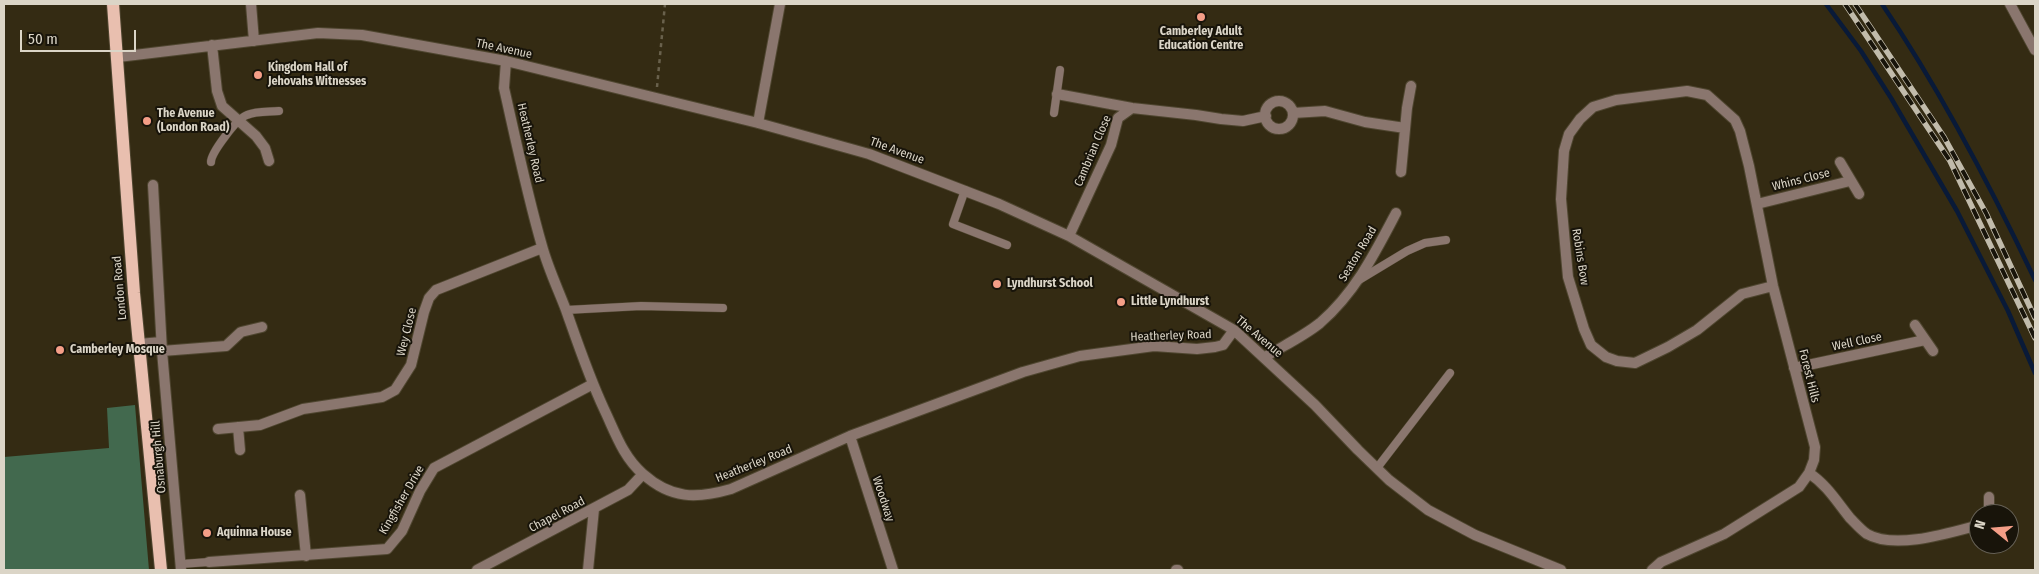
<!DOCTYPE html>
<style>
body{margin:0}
#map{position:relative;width:2039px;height:574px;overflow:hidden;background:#342b13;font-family:"Fira Sans Condensed",sans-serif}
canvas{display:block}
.frame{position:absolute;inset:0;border:5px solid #dbd5c7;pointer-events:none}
.north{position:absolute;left:1969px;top:504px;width:50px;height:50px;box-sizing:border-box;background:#18140a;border:1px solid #666156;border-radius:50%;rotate:287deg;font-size:14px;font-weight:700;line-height:20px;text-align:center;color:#dbd5c7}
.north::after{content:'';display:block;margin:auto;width:18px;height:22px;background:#f49e87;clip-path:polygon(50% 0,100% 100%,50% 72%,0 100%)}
.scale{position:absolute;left:20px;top:30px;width:116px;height:22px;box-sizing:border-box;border:2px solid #dbd5c7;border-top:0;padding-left:6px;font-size:15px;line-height:18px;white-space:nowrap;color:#dbd5c7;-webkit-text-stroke:4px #18140a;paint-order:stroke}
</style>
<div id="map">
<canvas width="2039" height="574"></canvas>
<div class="frame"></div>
<div class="north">N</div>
<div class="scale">50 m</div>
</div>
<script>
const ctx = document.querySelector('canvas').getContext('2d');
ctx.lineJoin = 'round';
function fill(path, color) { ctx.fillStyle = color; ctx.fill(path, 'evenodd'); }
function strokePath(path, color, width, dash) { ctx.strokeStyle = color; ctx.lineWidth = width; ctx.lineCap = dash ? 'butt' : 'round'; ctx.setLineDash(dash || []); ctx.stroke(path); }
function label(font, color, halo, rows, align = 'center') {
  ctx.font = font + ' "Fira Sans Condensed",sans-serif'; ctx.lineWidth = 4; ctx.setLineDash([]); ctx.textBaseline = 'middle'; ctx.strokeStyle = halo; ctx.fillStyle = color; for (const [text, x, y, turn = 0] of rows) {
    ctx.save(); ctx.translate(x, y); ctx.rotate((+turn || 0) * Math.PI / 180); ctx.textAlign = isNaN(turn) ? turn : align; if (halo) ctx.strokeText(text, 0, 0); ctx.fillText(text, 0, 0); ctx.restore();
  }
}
const forest = new Path2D(`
 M135,405L149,570H4V457L109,448L107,408Z`);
const stream = new Path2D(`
 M1826,4L1861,51L1891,98L1957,211L2008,311L2035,373
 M1882,4C1941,91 1990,185 2035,280`);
const path = new Path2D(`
 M657,87L665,4`);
const lane = new Path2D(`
 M1054,113L1060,70
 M211,162C211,153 237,118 247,115C256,111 269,112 279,111
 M965,190L953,224L1007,245
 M1359,280L1407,251L1425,243L1446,240
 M566,310L641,306L723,308
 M1377,468L1450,373
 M181,564L209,562`);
const street = new Path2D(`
 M251,4L254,41
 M2010,4L2035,50
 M212,45L217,91L222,106L256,136L265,148L269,161
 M118,57L318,33L362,35L506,61L758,123L869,154L999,204L1069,236L1234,330L1315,405L1358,450L1389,480L1428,510L1475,535L1561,570
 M506,61L504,88C516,141 527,194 542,246C548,268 558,289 566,310C578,344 589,377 604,409C615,432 623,457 643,474C671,499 696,499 731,489L850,436L1023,372L1080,356L1154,346L1197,349L1215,347L1223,345L1234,330
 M1057,94L1132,108L1196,115L1221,119L1243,121L1266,116
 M1265 115a14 14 0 1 1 28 0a14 14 0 1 1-28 0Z
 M1293,113L1325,111L1365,122L1405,128
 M758,123L780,4
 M1840,162L1859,194
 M1401,172L1407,108L1411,86
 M153,185L162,351L181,570
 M1757,204L1850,181
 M1069,236L1111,145L1118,118L1132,108
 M1915,325L1933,351
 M139,344L161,342
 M162,351L226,346L241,332L262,327
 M1265,357C1283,346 1304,336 1320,323C1355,293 1375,253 1396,213
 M1794,368L1925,340
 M238,427L240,450
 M218,429L260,425L303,409L382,397L395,390L411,365L424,312L429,298L436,290L542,248
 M850,436L893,570
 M1809,473C1827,485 1837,502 1850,518C1855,523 1861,530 1867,534C1895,550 1949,533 1979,525
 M300,495L306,556
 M1989,514V497
 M209,562L387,549L402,531L420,491L434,468L593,384
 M477,570L628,490L643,474
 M588,570L594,509
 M1176,570H1178
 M1652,570L1661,562L1724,534L1799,487L1809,473L1814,460L1815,447L1773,286L1749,166L1740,131L1735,120L1707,95L1687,91L1616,100L1593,107L1580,119L1569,134L1564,151L1561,199L1568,277L1584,329L1591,345L1606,357L1617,361L1635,363L1668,347L1697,330L1742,294L1773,286`);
const primary = new Path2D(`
 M113,4L134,293L161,570`);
const rail = new Path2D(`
 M1845,4L1950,161L2035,338
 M1855,4L1944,137L1986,213L2035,318`);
const markers = [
 [1201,17,5,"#f49e87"],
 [258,75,5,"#f49e87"],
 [147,121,5,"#f49e87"],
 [997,284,5,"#f49e87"],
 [1121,302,5,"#f49e87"],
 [60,350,5,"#f49e87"],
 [207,533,5,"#f49e87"]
];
const poiNames = [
 ["Camberley Adult",1201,32,"center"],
 ["Education Centre",1201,46,"center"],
 ["Kingdom Hall of",268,68],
 ["Jehovahs Witnesses",268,82],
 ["The Avenue",157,114],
 ["(London Road)",157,128],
 ["Lyndhurst School",1007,284],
 ["Little Lyndhurst",1131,302],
 ["Camberley Mosque",70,350],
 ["Aquinna House",217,533]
];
const streetNames = [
 ["The Avenue",504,49,12],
 ["Heatherley Road",530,143,77],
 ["The Avenue",897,151,20],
 ["Cambrian Close",1093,151,-67],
 ["Whins Close",1801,180,-14],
 ["Seaton Road",1358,254,-59],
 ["Robins Bow",1580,257,81],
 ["London Road",120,288,-95],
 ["Wey Close",407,332,-76],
 ["Heatherley Road",1171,336,-2],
 ["The Avenue",1259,337,40],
 ["Well Close",1857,342,-12],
 ["Forest Hills",1809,376,76],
 ["Osnaburgh Hill",159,457,-95],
 ["Heatherley Road",754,464,-22],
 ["Woodway",883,499,72],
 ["Kingfisher Drive",402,500,-60],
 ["Chapel Road",557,515,-28]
];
fill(forest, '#42694e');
strokePath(stream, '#091a38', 4.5);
strokePath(lane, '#4f4630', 9);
strokePath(street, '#4f4630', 12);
strokePath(primary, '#4f4630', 14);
strokePath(path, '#69614c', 2.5, [4, 4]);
strokePath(lane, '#8a766e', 8);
strokePath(street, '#8a766e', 10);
strokePath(primary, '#e9bfaf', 12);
strokePath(rail, '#c1bbab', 5.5);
strokePath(rail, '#18140a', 4, [11]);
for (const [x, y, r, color] of markers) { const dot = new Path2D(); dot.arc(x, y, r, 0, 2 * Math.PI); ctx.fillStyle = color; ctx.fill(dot); strokePath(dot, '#18140a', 2); }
label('bold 12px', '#dbd5c7', '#18140a', poiNames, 'left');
label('12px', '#dbd5c7', '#18140a', streetNames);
</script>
